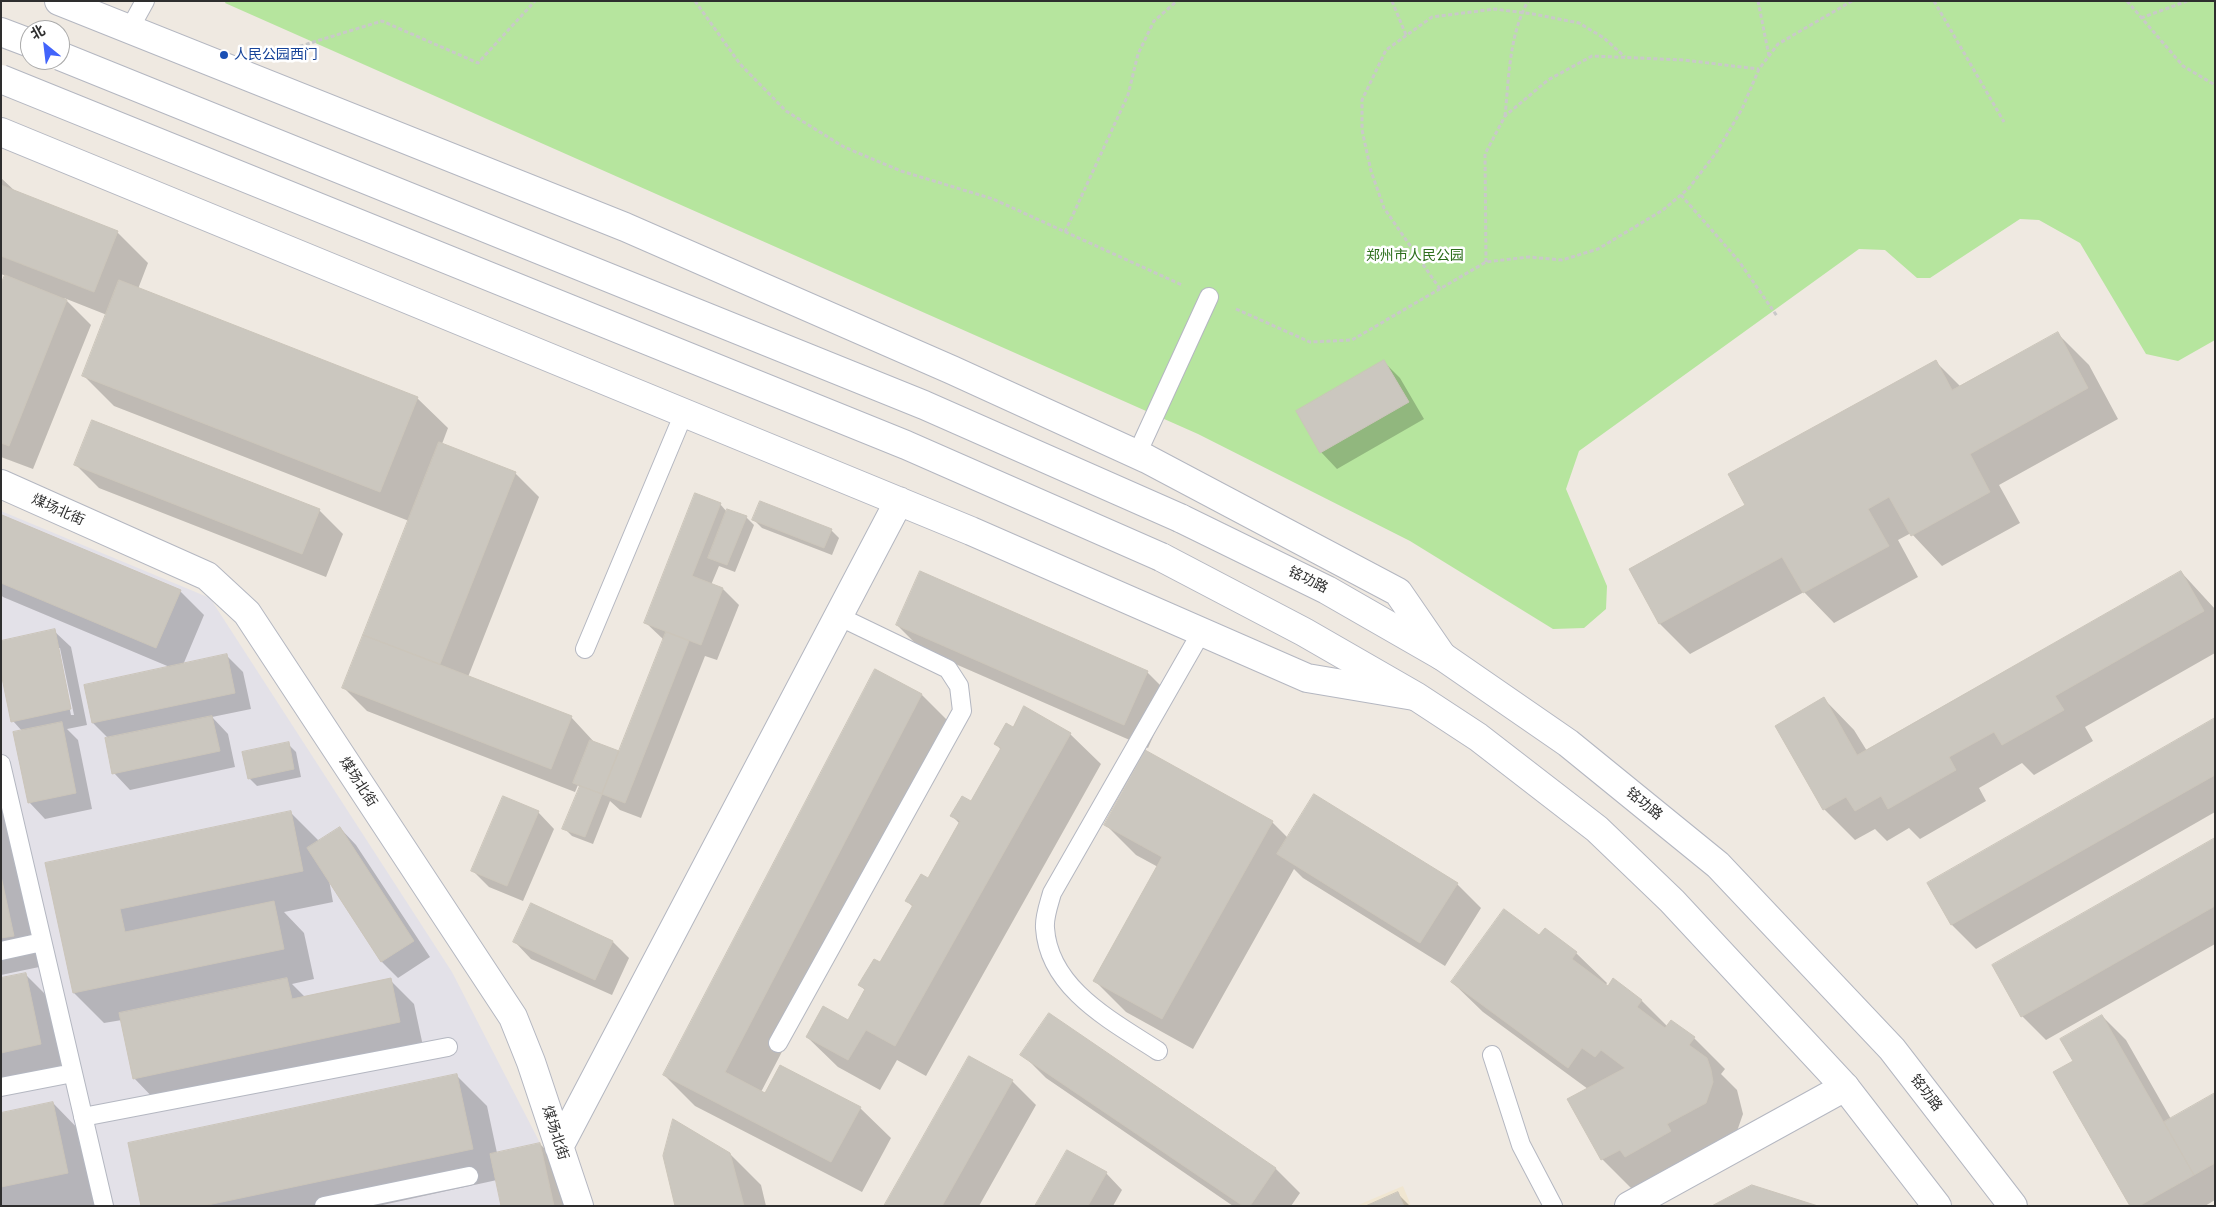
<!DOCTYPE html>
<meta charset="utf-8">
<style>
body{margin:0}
#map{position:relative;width:2216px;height:1207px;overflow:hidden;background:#efe9e1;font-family:Rubik,"Noto Sans SC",sans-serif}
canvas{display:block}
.frame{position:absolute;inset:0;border:2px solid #2e2e2e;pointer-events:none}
.north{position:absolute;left:20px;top:20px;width:50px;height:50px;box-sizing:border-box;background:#fff;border:1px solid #ababab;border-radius:50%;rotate:331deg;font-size:14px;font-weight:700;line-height:20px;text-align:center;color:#2e2e2e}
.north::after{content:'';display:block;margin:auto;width:18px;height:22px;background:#4264fb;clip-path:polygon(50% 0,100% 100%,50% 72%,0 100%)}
</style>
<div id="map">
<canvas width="2216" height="1207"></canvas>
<div class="frame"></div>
<div class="north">北</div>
</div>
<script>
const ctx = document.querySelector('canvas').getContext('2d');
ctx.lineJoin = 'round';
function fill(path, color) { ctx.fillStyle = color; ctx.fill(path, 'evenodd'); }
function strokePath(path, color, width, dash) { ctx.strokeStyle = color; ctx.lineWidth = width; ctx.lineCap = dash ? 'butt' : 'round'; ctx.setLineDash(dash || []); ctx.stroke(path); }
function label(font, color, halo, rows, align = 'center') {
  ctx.font = font + ' Rubik,"Noto Sans SC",sans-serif'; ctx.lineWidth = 5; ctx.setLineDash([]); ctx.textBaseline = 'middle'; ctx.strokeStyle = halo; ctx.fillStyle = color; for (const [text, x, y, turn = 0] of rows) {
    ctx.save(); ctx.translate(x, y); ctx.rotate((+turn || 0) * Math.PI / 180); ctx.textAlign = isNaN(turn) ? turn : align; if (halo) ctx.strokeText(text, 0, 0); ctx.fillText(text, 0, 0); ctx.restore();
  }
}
const industrial = new Path2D(`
 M1,511L210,598L452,972L540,1143L490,1154L501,1206H1Z`);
const education = new Path2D(`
 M1403,1186L1411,1206H1356Z`);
const green = new Path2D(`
 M226,1H2215V340L2178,361L2146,354L2080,243L2039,220L2020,219L1930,278H1917L1885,250L1859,249L1579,451L1566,489L1607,586L1606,609L1584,628L1553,629L1410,541L1198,434L225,3Z`);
const shadow = new Path2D(`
 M1,178L16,192L117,232L148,263L138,289L417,398L448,428L442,444L515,473L539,497L468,677L571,717L595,743L620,753L664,640L645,622L720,504L727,512L746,517L754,525L735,572L719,566L711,585L723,589L739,605L717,660L705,656L641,818L620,810L610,801L593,844L572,836L564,828L580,788L578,785L575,792L367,711L343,687L409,521L114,406L83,375L107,315L64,298L91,325L33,469L1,457V287L6,276L1,274Z
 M2058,334L2089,365L2118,419L1999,485L2020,523L1942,566L1911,533L1898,540L1918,577L1834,623L1804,592L1690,654L1660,624L1630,570L1746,505L1935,361L1961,387Z
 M1384,362L1400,378L1424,419L1337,469L1321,452Z
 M75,464L319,510L343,534L326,577L99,488Z
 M3,517L180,591L204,615L183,665L227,656L243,672L251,709L212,717L228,734L235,767L130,790L114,773L109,739L93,723L86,686L172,668L3,597L1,595Z
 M754,520L831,530L839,538L832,555L762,528Z
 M2181,572L2215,609V653L2085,727L2093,741L2034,775L2022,763L1979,788L1986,801L1920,839L1909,828L1887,841L1875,829L1855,840L1824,809V699L1854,730L1867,751Z
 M897,625L1147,672L1171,696L1148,748L921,649Z
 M54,631L71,647L87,725L67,729L78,740L92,809L45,819L29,802L23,732L13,721ZM57,648H60L74,715H71Z
 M876,671L922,695L952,725L761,1092L860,1108L891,1138L862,1192L695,1106L664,1075Z
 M2215,720V812L1976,949L1952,925L1929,883Z
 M1013,729L1070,734L1101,764L926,1076L897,1060L880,1090L838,1067L807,1037L849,1022L866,991L860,985L880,964L913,907L907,901L928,879L960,824L952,816L972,803L1001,750L996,744Z
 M288,744L296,752L301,777L257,786L249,778Z
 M1,778L44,966L1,975Z
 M290,812L319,841L340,828L356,845L430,957L398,978L381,961L329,880L333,902L284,912L304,933L314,979L292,984L305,997L390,980L414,1004L423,1046L158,1103L134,1078L122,1020L104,1023L74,993L47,864Z
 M538,812L554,829L523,901L489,887L472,870Z
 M1272,822L1288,838L1457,884L1481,908L1445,966L1303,878L1294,869L1193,1049L1126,1012L1095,981L1158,867L1136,855L1105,824Z
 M2215,839V944L2046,1040L2022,1016Z
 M1539,937L1576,953L1607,983L1605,986L1608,988L1613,980L1642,1001L1668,1027L1694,1038L1725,1069L1721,1074L1737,1090L1743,1114L1736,1134L1633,1190L1602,1159L1569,1100L1588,1089L1483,1012L1452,982Z
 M515,942H613L629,958L612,995L531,959Z
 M26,975L56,1005L71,1075L1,1090V980Z
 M1049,1015L1276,1169L1300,1193L1291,1206H1233L1046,1078L1022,1054Z
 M2102,1016L2126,1040L2171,1119L2215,1094V1200L2205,1206H2131L2075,1061Z
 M456,1075L487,1106L497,1153L540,1144L564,1168L572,1206H503L497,1180L378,1206H143Z
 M1012,1081L1036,1105L979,1206H886Z
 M53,1103L83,1134L98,1204L88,1206H1V1114Z
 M730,1154L761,1185L766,1206H676Z
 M1106,1173L1122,1190L1113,1206H1036Z
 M1398,1194L1410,1206H1369Z`);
const building = new Path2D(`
 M1,185L118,231L94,292L1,256Z
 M5,275L67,300L9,446L1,443V284Z
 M119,280L418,397L380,492L82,376Z
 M2058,332L2088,388L1970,454L1990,492L1911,536L1889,497L1868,509L1889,546L1803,593L1782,557L1659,624L1629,569L1745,505L1728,474L1936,360L1952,390Z
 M1384,360L1409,402L1320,453L1296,411Z
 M92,420L320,509L302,554L74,465Z
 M439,442L516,472L440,664L363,635Z
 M695,493L721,503L692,576L723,588L701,645L644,623Z
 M760,501L832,529L824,548L752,520Z
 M727,509L747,516L727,565L708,558Z
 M2,515L181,590L156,648L1,583Z
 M920,571L1148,671L1124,725L896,625Z
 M2181,571L2204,611L2055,696L2064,710L2002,745L1994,732L1949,757L1956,770L1888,809L1881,796L1855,811L1846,797L1823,810L1775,726L1824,697L1857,755Z
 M55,629L71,709L11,722L1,673V641Z
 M666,632L689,641L625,803L602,794Z
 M363,635L572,716L551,769L342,688Z
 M227,654L235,693L92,723L84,685Z
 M875,669L922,694L725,1072L765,1093L780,1065L861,1107L831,1162L663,1075Z
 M1024,706L1071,733L895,1046L866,1030L848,1060L806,1037L823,1006L848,1020L865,989L858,985L874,959L880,962L913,905L905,901L921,874L928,878L960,821L950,816L962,796L971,801L1001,748L994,744L1006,723L1013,727Z
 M212,716L220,751L112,774L105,738Z
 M2215,718V775L1951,925L1927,883Z
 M62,722L76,793L28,803L13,732Z
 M590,740L619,751L602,794L573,783Z
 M289,742L294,769L248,779L242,752Z
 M1145,750L1273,821L1162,1019L1093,981L1162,857L1104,825Z
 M580,786L602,794L585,837L562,829Z
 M1314,794L1458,883L1420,943L1277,854Z
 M503,796L539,811L507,886L471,871Z
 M291,811L303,871L120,909L125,932L274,901L284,949L73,993L45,863Z
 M340,827L414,941L381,962L307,848Z
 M2215,838V906L2021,1017L1992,965Z
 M1,876L14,936L1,938Z
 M531,903L613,941L595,980L513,942Z
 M1504,909L1539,935L1545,928L1577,952L1572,959L1608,986L1613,978L1642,1000L1637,1007L1665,1028L1671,1020L1695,1037L1689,1045L1707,1058L1711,1070L1713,1082L1706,1103L1667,1124L1671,1131L1625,1157L1620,1150L1601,1160L1567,1099L1625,1068L1601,1050L1595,1057L1582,1048L1568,1068L1451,982Z
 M26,973L41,1044L1,1053V978Z
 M287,978L292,999L391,978L400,1022L133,1079L119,1013Z
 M1049,1013L1276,1168L1250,1206H1243L1020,1055Z
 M2102,1015L2194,1175L2139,1206H2130L2053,1072L2073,1061L2060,1039Z
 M969,1056L1013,1080L942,1206H884Z
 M457,1074L473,1149L203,1206H141L128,1143Z
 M2215,1093V1163L2194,1175L2164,1122Z
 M53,1102L68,1173L1,1187V1113Z
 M673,1119L730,1153L744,1206H675L663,1156Z
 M540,1143L554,1206H501L490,1154Z
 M1067,1150L1107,1172L1088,1206H1035Z
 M1752,1185L1818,1206H1712Z
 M1398,1192L1404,1206H1366Z`);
const path = new Path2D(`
 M695,1L740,64L786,111L844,147L901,171L993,199L1182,285
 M1392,1L1406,35
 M1758,1L1769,56
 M1934,1L2004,122
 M2127,1L2183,66L2215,85
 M2141,18L2187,1
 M281,52L382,21L478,63L535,1
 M1505,116C1509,77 1509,36 1528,1
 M1681,195L1738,260L1777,316
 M1065,232L1128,95L1138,54L1154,21L1177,1
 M1486,262L1485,154L1505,116L1548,80L1592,56L1683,60L1759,69
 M1440,289L1384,208L1371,171L1362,130V100L1386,50L1432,17L1495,9L1533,14L1579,23L1604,38L1625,57
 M1236,309L1310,342L1352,340L1486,262L1529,257L1562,260L1598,249L1663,210L1689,188L1716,153L1742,109L1759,69L1778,44L1852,1`);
const lane = new Path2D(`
 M129,30L145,1
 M1137,454L1209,297
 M585,649L684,413
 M1,764L104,1206
 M1,951L42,942
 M778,1043L962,711L959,686L948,669L838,616
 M1158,1051C1112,1021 1049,989 1045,928C1044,917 1049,904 1052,893L1202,631
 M1492,1055L1521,1145L1553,1206
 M1,1087L73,1073
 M83,1117L448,1047
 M324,1206L469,1176`);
const street = new Path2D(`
 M59,1L625,227L952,370L1147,459L1398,592L1442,656
 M1,132L971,531L1307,678L1414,696
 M1,484L207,576L247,613L513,1017L531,1062L579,1206
 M559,1147L899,501
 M1629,1206L1845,1087`);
const secondary = new Path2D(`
 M1,32L30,43
 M1180,518L1327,590L1442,656L1568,743L1718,865L1892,1049L2013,1206
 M1161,557L1304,632L1417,697L1478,737L1597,829L1672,901L1845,1087L1937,1206`);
const secondaryBridge = new Path2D(`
 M60,56L924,405L1180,518
 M1,79L906,445L1161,557`);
const markers = [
 [224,55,5,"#1a4fb4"]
];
const transitNames = [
 ["人民公园西门",234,55]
];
const parkNames = [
 ["郑州市人民公园",1415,256]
];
const streetNames = [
 ["煤场北街",58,510,24],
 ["铭功路",1308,580,26],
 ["煤场北街",358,782,57],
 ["铭功路",1644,804,39],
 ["铭功路",1926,1093,52],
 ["煤场北街",555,1133,72]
];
fill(industrial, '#e3e1e8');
fill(education, '#f0e6d1');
fill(green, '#b6e59e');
fill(shadow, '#0003');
fill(building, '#cbc7bf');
strokePath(building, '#cbc5ba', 1);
strokePath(lane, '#b4b7c1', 20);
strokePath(street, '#b4b7c1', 30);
strokePath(secondary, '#b4b7c1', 30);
strokePath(path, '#c9c9c9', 3, [4, 2.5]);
strokePath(lane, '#fff', 18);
strokePath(street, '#fff', 28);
strokePath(secondary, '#fff', 28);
strokePath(secondaryBridge, '#b4b7c1', 30, []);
strokePath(secondaryBridge, '#fff', 28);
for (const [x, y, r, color] of markers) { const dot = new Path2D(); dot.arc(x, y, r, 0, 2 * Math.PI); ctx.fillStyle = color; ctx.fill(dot); strokePath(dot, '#fff', 2); }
label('14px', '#164399', '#fff', transitNames, 'left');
label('14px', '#2c6e1b', '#fff', parkNames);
label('14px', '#2e2e2e', '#fff', streetNames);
</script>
